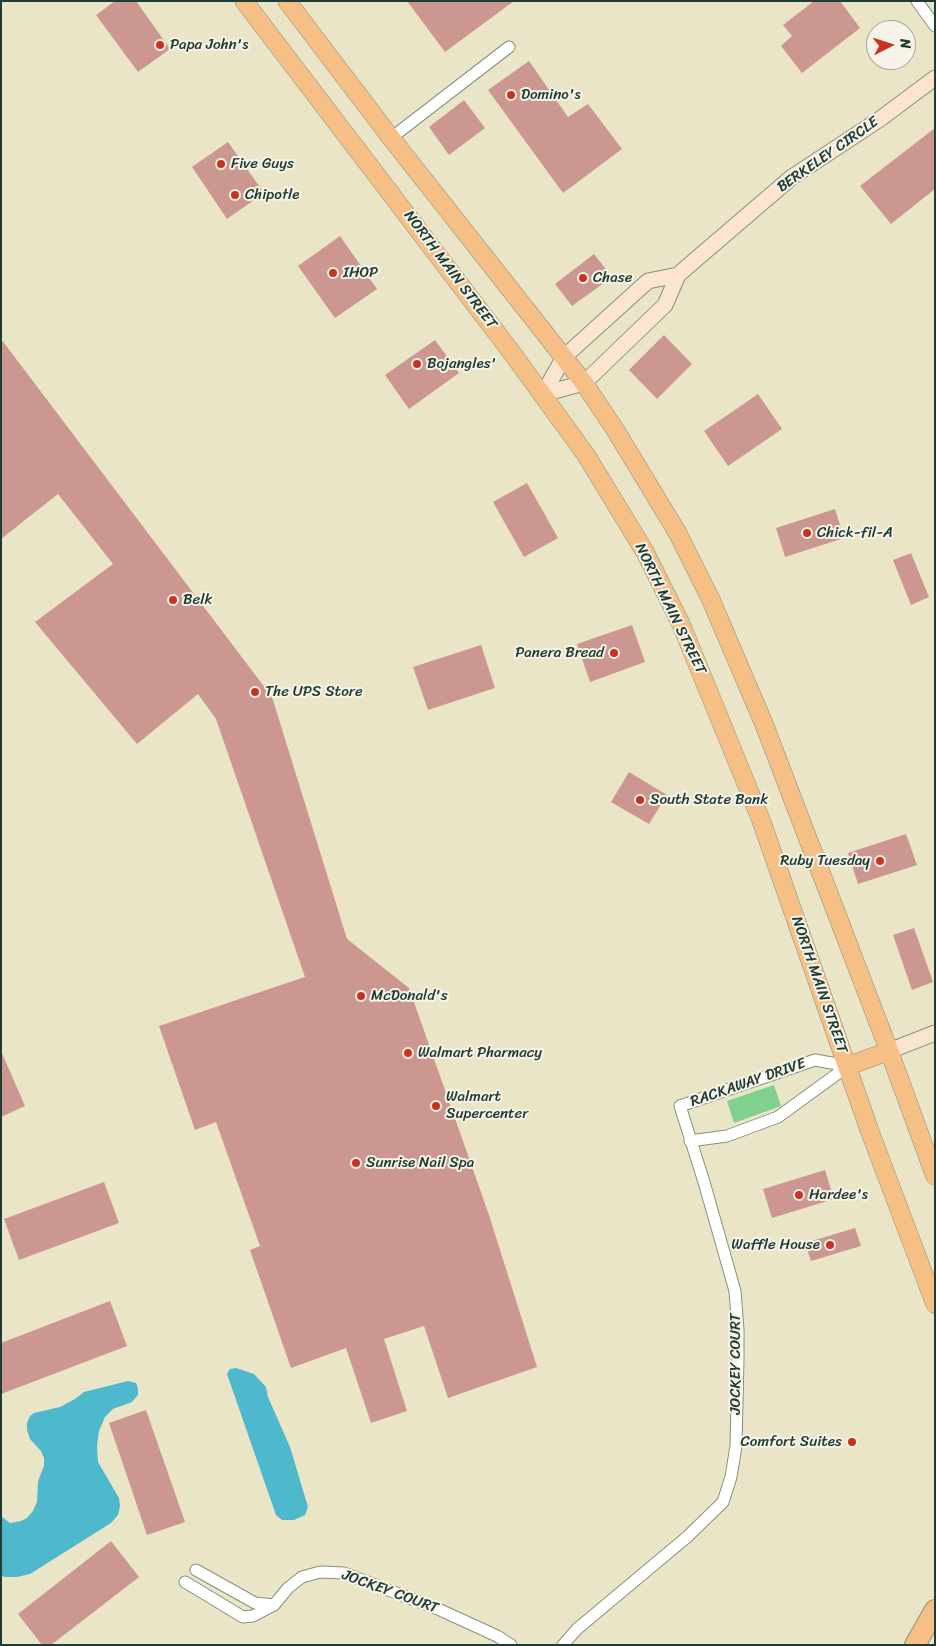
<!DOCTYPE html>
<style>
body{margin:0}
#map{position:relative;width:936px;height:1646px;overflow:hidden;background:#ebe5c8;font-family:Sriracha,sans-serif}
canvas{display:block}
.frame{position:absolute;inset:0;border:2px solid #1f3d34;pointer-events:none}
.north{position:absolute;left:866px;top:20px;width:50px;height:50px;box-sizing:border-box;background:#f7f3e8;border:1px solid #a1aaa0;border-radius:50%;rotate:85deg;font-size:14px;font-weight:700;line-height:20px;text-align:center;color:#1f3d34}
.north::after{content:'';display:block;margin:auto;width:18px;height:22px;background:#c8321e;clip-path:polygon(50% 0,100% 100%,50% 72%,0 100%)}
</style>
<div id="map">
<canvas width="936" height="1646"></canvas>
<div class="frame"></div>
<div class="north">N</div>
</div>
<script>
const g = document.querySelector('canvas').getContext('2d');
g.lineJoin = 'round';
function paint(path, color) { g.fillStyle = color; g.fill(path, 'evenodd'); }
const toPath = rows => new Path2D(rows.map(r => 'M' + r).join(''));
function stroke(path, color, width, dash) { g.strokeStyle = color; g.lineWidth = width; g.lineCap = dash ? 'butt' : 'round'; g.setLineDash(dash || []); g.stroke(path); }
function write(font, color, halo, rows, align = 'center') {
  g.font = font + ' Sriracha,sans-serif'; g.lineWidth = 4; g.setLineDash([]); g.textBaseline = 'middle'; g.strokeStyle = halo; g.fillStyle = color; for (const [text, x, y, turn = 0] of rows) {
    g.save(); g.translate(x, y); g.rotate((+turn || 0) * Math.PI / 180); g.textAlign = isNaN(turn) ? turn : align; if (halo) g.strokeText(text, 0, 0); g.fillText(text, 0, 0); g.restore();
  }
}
const green = toPath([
 [774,1085,781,1106,734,1123,727,1101]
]);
const water = toPath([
 [236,1368,254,1374,266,1387,268,1397,290,1447,308,1507,305,1515,294,1520,282,1520,276,1515,227,1374,230,1369],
 [128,1381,136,1383,138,1388,138,1395,132,1402,113,1409,105,1417,99,1431,97,1446,98,1462,119,1498,120,1506,118,1515,111,1523,30,1574,17,1577,4,1577,1,1575,1,1516,10,1523,21,1521,27,1518,33,1511,37,1502,38,1481,44,1466,44,1458,41,1451,30,1439,27,1430,27,1423,30,1416,34,1413,60,1407,75,1399,84,1392]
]);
const building = toPath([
 [115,1,136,1,170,49,138,72,96,15],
 [407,1,514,1,445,52],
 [814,1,840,1,860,28,802,73,781,46,792,36,783,25],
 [529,61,568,117,588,104,622,149,563,193,488,90],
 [464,100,485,128,449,155,429,127],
 [935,128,935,189,891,224,860,186],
 [228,142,264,193,227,219,192,167],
 [340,236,377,289,335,318,298,266],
 [594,254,612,277,572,306,555,284],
 [664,335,692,364,657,399,629,370],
 [1,339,272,697,347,939,409,988,489,1215,537,1367,448,1398,424,1326,384,1339,407,1411,371,1423,346,1348,291,1368,250,1250,260,1246,216,1122,195,1130,159,1026,305,977,216,719,198,694,137,744,35,622,113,564,58,494,1,539],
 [435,340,459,373,409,409,385,375],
 [758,394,782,429,728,466,704,431],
 [527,483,558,538,524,557,493,502],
 [835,509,844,538,785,557,776,528],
 [911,553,929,597,911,605,893,560],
 [632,625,645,662,590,682,577,644],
 [481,645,495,688,428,710,413,667],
 [629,772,667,795,649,824,611,802],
 [906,834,917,865,858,884,848,853],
 [914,928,933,982,912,990,893,935],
 [1,1051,25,1106,1,1117],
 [825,1170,834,1199,772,1218,763,1189],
 [104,1182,119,1223,19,1260,4,1219],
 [855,1228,861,1246,811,1261,805,1243],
 [110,1301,127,1346,1,1394,1,1343],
 [146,1410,185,1522,147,1535,109,1423],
 [111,1541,139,1577,51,1645,42,1645,18,1614]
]);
const street = toPath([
 [917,1,935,26],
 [391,138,509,47],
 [690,1141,727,1136,778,1117,848,1066],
 [196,1570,255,1603,274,1605],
 [185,1582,243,1617,253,1616,274,1605,288,1588,302,1577,320,1572,344,1573,438,1609,497,1636,511,1645],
 [563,1645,577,1629,687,1537,723,1502,731,1477,736,1446,738,1360,738,1330,735,1291,704,1182,680,1106,815,1060,848,1066]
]);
const secondary = toPath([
 [543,394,584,383,665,305,678,275,694,261,792,177,880,119,935,78],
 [543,394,564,357,648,281,678,275],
 [889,1051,935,1033]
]);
const primary = toPath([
 [244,1,512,353,586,455,645,552,681,624,761,820,870,1132,935,1304],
 [287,1,391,138,584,383,616,431,677,532,711,600,764,724,891,1056,935,1176],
 [848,1066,889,1051]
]);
const highway = toPath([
 [915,1645,935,1610]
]);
const markers = [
 [160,45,5,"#c8321e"],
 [511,95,5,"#c8321e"],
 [221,164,5,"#c8321e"],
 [235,195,5,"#c8321e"],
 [333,273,5,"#c8321e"],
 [583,278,5,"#c8321e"],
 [417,364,5,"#c8321e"],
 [807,533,5,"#c8321e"],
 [173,600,5,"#c8321e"],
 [614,653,5,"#c8321e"],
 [255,692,5,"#c8321e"],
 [640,800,5,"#c8321e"],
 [880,861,5,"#c8321e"],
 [361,996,5,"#c8321e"],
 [408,1053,5,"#c8321e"],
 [436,1106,5,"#c8321e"],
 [356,1163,5,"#c8321e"],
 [799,1195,5,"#c8321e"],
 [830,1245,5,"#c8321e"],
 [852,1442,5,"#c8321e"]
];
const poiNames = [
 ["Papa John's",170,45],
 ["Domino's",521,95],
 ["Five Guys",231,164],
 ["Chipotle",245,195],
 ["IHOP",343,273],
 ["Chase",593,278],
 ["Bojangles'",427,364],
 ["Chick-fil-A",817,533],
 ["Belk",183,600],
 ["Panera Bread",604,653,"right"],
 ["The UPS Store",265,692],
 ["South State Bank",650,800],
 ["Ruby Tuesday",870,861,"right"],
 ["McDonald's",371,996],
 ["Walmart Pharmacy",418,1053],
 ["Walmart",446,1097],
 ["Supercenter",446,1114],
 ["Sunrise Nail Spa",366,1163],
 ["Hardee's",809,1195],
 ["Waffle House",820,1245,"right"],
 ["Comfort Suites",842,1442,"right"]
];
const streetNames = [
 ["BERKELEY CIRCLE",828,155,-35],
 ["NORTH MAIN STREET",450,270,53],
 ["NORTH MAIN STREET",670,609,64],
 ["NORTH MAIN STREET",819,985,71],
 ["RACKAWAY DRIVE",748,1083,-19],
 ["JOCKEY COURT",736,1364,-90],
 ["JOCKEY COURT",390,1592,20]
];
paint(green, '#80d090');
paint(water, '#4eb8cc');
paint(building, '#cb9790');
stroke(street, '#85917e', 13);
stroke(secondary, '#85917e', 17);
stroke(primary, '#85917e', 19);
stroke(highway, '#85917e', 22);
stroke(street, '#fff', 11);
stroke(secondary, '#fbe5cf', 15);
stroke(primary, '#f5bf86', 18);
stroke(highway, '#f5bf86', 20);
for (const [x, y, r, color] of markers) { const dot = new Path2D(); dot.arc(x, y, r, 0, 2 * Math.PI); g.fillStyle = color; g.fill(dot); stroke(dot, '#f7f3e8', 2); }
write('15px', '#1f3d34', '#f7f3e8', poiNames, 'left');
write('15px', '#1f3d34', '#f7f3e8', streetNames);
</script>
